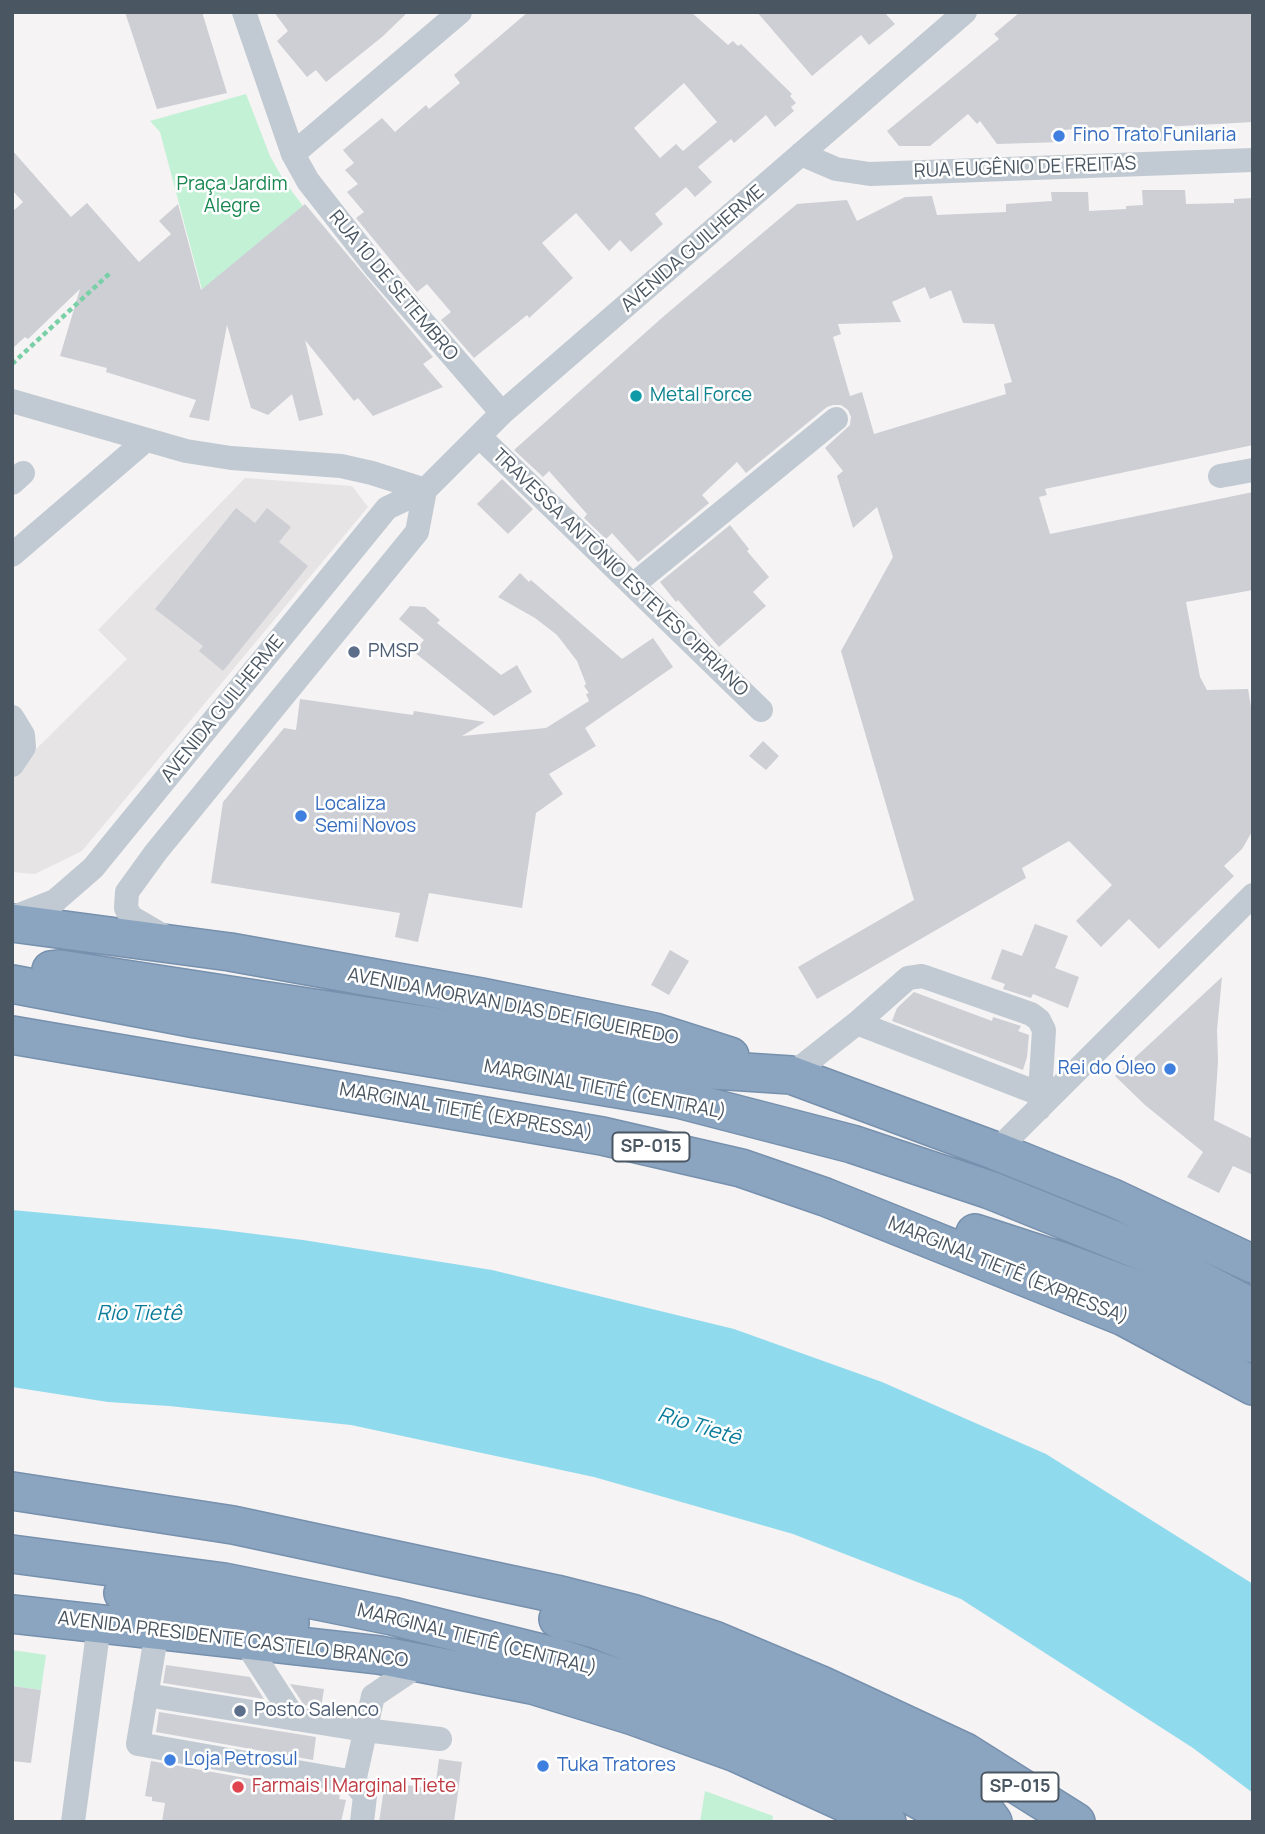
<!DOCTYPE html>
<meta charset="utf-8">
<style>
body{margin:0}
#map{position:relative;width:1265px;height:1834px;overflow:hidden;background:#f5f3f3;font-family:Manrope,sans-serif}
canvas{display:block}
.frame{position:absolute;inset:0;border:14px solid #4a5661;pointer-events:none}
</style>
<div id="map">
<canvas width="1265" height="1834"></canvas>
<div class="frame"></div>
</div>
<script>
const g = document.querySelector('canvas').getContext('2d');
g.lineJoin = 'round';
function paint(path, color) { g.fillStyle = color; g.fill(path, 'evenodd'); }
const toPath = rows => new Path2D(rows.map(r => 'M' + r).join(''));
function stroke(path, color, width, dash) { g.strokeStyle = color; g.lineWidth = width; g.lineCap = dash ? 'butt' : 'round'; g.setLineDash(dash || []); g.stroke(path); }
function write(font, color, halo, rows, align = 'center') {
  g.font = font + ' Manrope,sans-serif'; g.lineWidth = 5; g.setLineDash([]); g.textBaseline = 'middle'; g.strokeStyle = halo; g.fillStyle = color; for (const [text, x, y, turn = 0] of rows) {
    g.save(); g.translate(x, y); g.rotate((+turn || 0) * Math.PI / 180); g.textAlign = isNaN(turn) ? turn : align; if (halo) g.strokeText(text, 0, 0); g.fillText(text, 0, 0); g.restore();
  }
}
const education = toPath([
 [245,478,352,486,368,507,82,851,35,874,12,872,12,773,127,659,98,630]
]);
const green = toPath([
 [246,94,270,156,284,181,303,206,202,290,160,132,150,121],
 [12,1650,46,1655,41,1690,12,1686],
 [705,1791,773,1816,772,1822,700,1822]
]);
const water = toPath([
 [12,1210,215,1229,303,1240,492,1270,734,1329,882,1382,1046,1454,1253,1584,1253,1793,1193,1748,961,1599,793,1534,594,1477,351,1425,169,1406,108,1402,12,1387]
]);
const building = toPath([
 [125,12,202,12,227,93,157,109],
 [274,12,408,12,382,37,326,82,316,70,307,77,277,41,288,31],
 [528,12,691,12,728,45,733,41,738,46,741,44,792,94,790,96,796,103,791,107,794,111,775,127,766,115,734,143,731,139,698,167,712,182,695,197,686,187,655,214,663,224,631,252,620,240,609,251,576,213,542,243,573,278,529,318,527,315,474,358,441,320,451,312,427,284,417,292,356,218,364,212,347,192,358,184,345,170,354,163,343,150,382,118,395,132,426,105,429,109,460,83,454,75],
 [684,83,717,122,683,151,676,144,660,158,634,128],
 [757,12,884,12,895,24,869,45,861,35,812,76],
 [1020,12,1253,12,1253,122,1162,127,1163,141,1134,142,1134,127,1104,127,1062,130,1062,142,997,144,980,121,977,124,968,114,930,146,899,146,887,131,999,39,994,34],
 [12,150,71,217,87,203,139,262,171,234,159,221,178,204,201,290,305,204,433,357,423,364,443,387,373,416,358,398,354,401,305,340,323,415,299,421,292,394,268,415,251,408,227,325,209,421,189,417,196,400,106,372,107,368,60,356,80,289,28,339,25,337,12,349,12,212,23,202,12,190],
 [1142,190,1185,190,1186,204,1234,203,1234,199,1253,198,1253,445,1045,489,1047,495,1039,497,1050,534,1253,492,1253,590,1186,602,1200,677,1207,690,1248,689,1253,719,1253,830,1242,849,1224,866,1234,876,1159,949,1129,919,1101,947,1076,921,1112,885,1069,841,1022,868,1026,878,817,999,798,967,914,900,841,651,893,557,877,507,853,528,837,476,843,471,825,448,850,425,851,417,848,410,841,405,833,405,827,407,746,473,737,462,702,495,709,503,638,562,612,533,606,539,584,518,587,514,549,471,543,477,514,450,664,316,797,204,847,200,857,221,905,197,932,196,937,215,1006,212,1006,204,1052,201,1051,192,1088,192,1089,211,1126,209,1126,206,1143,205],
 [925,287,930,299,951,290,963,323,994,324,1012,382,1004,384,1006,394,874,434,862,392,850,396,833,337,841,334,838,324,901,322,892,302],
 [502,479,533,509,508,534,477,504],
 [236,508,255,523,267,508,291,527,279,542,308,566,223,671,199,651,203,646,155,609],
 [730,525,749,549,747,551,769,577,753,592,766,606,719,647,678,600,676,602,660,582],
 [520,573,529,582,531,580,622,659,653,638,673,667,585,728,596,746,549,774,563,794,536,813,522,908,429,893,418,942,395,937,400,913,211,883,223,802,284,728,296,730,300,699,413,715,414,711,485,722,462,736,546,728,589,701,586,694,589,693,584,686,586,684,577,661,557,635,535,618,498,597],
 [410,606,425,607,440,620,437,623,501,675,517,665,532,692,494,716,414,652,424,640,399,619],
 [763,741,779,756,766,770,749,756],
 [1035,924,1068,936,1055,968,1079,977,1068,1008,1033,994,1031,998,1003,989,1005,984,991,979,1002,949,1022,956],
 [670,950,689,961,669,995,651,985],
 [1222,977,1217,1030,1218,1062,1214,1120,1253,1139,1253,1175,1233,1166,1219,1193,1187,1177,1203,1152,1145,1105,1115,1076],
 [914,992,992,1021,993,1017,1021,1026,1018,1031,1029,1035,1027,1057,1023,1070,892,1021,897,1008],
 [166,1665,250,1677,264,1699,163,1683],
 [290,1684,324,1689,321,1708,304,1705],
 [12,1686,41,1690,31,1763,12,1761],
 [159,1712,316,1737,313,1760,156,1732],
 [439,1759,462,1762,454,1822,379,1822,385,1782,435,1789],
 [151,1761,340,1795,339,1799,346,1800,341,1822,162,1822,165,1803,152,1801,152,1797,145,1796]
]);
const path = toPath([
 [12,364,110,273]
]);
const minor = toPath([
 [244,12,293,154,308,181,377,269,502,413],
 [293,154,460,12],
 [801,154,836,169,870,174,1253,160],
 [12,401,186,451,231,458,341,466,372,473,425,490],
 [479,436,761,710],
 [1220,476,1253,470],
 [12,483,23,473],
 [12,555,146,440],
 [633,585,836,419],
 [12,717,23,735,24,747,12,765],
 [12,918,55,901,93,868,387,508,425,490,502,413,965,12],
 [167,938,131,917,126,908,127,892,156,852,417,532,425,490],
 [857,1023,1040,1094],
 [791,1075,857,1023,908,978,922,976,1031,1014,1039,1020,1044,1030,1039,1109],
 [996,1151,1253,895],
 [157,1631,138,1744,354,1782,373,1696,422,1663],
 [244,1640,295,1719],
 [146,1695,365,1730,440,1739],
 [354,1782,365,1796,362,1822],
 [73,1822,99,1625]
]);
const highway = toPath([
 [12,923,230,952,481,997,655,1032,730,1056],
 [51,970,60,969,483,1034,620,1058,698,1069,791,1075,996,1151,1113,1198,1253,1264],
 [12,984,196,1019,678,1099,852,1144,990,1190,1156,1257,1253,1308],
 [12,1035,602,1136,741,1168,825,1197,1124,1317,1253,1386],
 [975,1233,1061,1261,1166,1300,1253,1344],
 [12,1491,233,1525,556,1594,635,1614,714,1640,821,1685,965,1752,1076,1822],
 [12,1554,224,1582,392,1616,557,1657,733,1717,905,1792,958,1822],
 [123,1593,290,1623],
 [12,1614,379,1655,532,1685,633,1716,736,1753,887,1822],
 [558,1619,598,1630,768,1698,929,1771,976,1799,993,1822]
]);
const markers = [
 [1059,136,7,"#3f7fe0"],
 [636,396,7,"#0f9aa8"],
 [354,652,7,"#5c6f8a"],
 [301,816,7,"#3f7fe0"],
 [1170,1069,7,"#3f7fe0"],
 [240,1711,7,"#5c6f8a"],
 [170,1760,7,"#3f7fe0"],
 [543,1766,7,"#3f7fe0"],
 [238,1787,7,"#e0444e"]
];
const shields = [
 [651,1147,77],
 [1020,1787,77]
];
const shieldNames = [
 ["SP-015",651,1147],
 ["SP-015",1020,1787]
];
const shopNames = [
 ["Fino Trato Funilaria",1073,136],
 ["Localiza",315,805],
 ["Semi Novos",315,827],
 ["Rei do Óleo",1156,1069,"right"],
 ["Loja Petrosul",184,1760],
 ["Tuka Tratores",557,1766]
];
const streetNames = [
 ["RUA EUGÊNIO DE FREITAS",1025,168,-2],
 ["AVENIDA GUILHERME",693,249,-41],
 ["RUA 10 DE SETEMBRO",393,286,50],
 ["TRAVESSA ANTÔNIO ESTEVES CIPRIANO",620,573,44],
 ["AVENIDA GUILHERME",223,709,-51],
 ["AVENIDA MORVAN DIAS DE FIGUEIREDO",513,1007,11],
 ["MARGINAL TIETÊ (CENTRAL)",605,1090,11],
 ["MARGINAL TIETÊ (EXPRESSA)",466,1112,10],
 ["MARGINAL TIETÊ (EXPRESSA)",1008,1271,22],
 ["AVENIDA PRESIDENTE CASTELO BRANCO",233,1640,7],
 ["MARGINAL TIETÊ (CENTRAL)",477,1640,14]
];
const parkNames = [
 ["Praça Jardim",232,185],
 ["Alegre",232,207]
];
const cultureNames = [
 ["Metal Force",650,396]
];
const serviceNames = [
 ["PMSP",368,652],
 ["Posto Salenco",254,1711]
];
const healthNames = [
 ["Farmais | Marginal Tiete",252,1787]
];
const waterNames = [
 ["Rio Tietê",139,1314],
 ["Rio Tietê",699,1427,17]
];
paint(education, '#e6e4e5');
paint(green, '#c3f1d5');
paint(water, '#90daee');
paint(building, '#cdcfd5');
stroke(highway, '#7690ad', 40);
stroke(path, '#7ad0a6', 4.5, [5, 3.5]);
stroke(minor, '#c1cad2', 24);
stroke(highway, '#8ba5c1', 37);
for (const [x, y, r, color] of markers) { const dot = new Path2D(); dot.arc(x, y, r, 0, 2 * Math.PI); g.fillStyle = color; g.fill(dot); stroke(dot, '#fff', 2.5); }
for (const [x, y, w] of shields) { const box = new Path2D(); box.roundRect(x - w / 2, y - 14.5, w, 29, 5); g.fillStyle = '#fff'; g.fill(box); stroke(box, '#4a5661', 2); }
write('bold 18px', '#4a5661', null, shieldNames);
write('19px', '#366cbe', '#fff', shopNames, 'left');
write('19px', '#4a5661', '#fff', streetNames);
write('19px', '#17864f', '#fff', parkNames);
write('19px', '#0d838f', '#fff', cultureNames, 'left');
write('19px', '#4e5e75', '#fff', serviceNames, 'left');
write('19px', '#be3a42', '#fff', healthNames, 'left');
write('italic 21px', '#0c7c9b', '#fff', waterNames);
</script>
